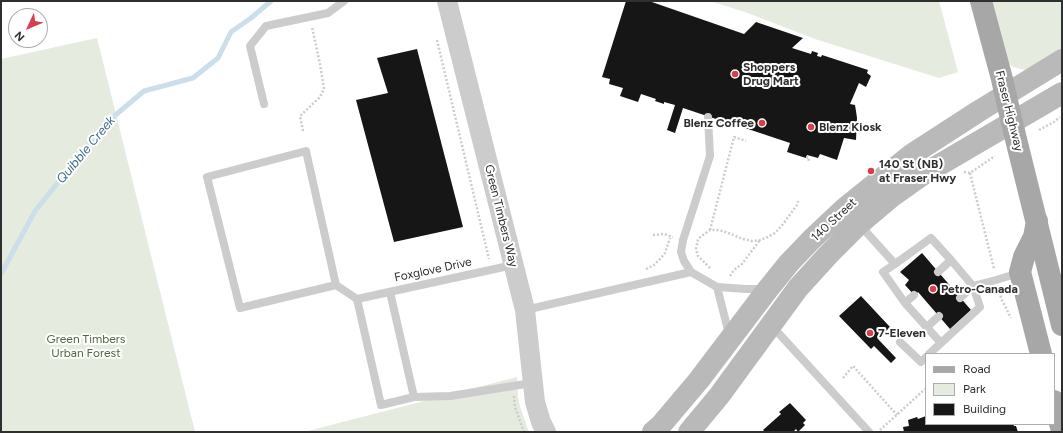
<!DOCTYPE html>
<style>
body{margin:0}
#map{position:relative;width:1063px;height:433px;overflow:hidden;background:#fff;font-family:Figtree,sans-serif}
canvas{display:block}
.frame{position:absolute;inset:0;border:2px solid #2f2f2f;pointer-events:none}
.legend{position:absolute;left:925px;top:353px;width:130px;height:72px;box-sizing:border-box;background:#fff;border:1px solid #acacac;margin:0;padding:5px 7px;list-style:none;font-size:12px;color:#2f2f2f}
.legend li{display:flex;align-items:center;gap:8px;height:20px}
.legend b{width:20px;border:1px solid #acacac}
.north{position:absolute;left:8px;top:8px;width:40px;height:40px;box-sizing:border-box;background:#fff;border:1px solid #acacac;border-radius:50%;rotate:226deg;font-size:11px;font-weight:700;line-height:16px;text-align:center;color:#2f2f2f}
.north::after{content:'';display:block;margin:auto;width:14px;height:18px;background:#d6404c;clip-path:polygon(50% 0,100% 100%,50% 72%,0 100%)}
</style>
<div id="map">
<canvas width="1063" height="433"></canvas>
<div class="frame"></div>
<ul class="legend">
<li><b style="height:5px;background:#a7a7a7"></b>Road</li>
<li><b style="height:11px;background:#e5ebde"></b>Park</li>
<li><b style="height:11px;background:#161616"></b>Building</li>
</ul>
<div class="north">N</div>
</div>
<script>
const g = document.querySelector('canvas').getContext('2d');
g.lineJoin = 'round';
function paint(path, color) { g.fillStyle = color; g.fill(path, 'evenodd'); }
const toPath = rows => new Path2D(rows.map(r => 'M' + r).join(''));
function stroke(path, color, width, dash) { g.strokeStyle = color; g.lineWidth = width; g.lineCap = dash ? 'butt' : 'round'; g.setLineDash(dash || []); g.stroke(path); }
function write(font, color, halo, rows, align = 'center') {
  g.font = font + ' Figtree,sans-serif'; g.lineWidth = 4; g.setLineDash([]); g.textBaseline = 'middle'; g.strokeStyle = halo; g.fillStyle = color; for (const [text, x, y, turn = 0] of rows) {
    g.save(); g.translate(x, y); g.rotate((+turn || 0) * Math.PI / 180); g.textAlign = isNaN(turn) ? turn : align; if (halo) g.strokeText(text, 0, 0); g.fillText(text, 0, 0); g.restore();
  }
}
const green = toPath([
 [710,1,939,1,958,72,939,78,815,39,745,12],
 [988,1,1062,1,1062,51,1025,70,1013,67,1007,62],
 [97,38,195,432,1,432,1,59],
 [517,377,518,396,520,407,529,432,304,432]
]);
const stream = toPath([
 [1,274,35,211,106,123,144,91,193,78,218,58,231,32,251,18,271,1]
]);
const building = toPath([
 [626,1,649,1,744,34,756,22,803,38,792,48,811,54,812,51,818,53,817,56,821,57,822,55,868,70,867,73,871,76,866,87,859,83,850,104,855,105,856,111,857,118,856,140,844,138,837,160,820,154,818,158,807,155,806,158,787,152,790,143,724,121,724,124,716,121,716,119,683,108,675,133,667,130,675,105,664,102,664,104,655,101,656,99,641,94,638,102,620,96,623,88,609,84,610,79,602,77],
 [417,49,463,227,394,242,356,100,388,93,377,58],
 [922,253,971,310,950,329,918,292,915,296,905,285,909,280,900,272],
 [861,296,890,327,878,339,896,358,891,363,874,346,871,349,839,316],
 [790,403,806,420,803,423,805,425,798,432,796,429,793,432,765,432,763,430,781,414,779,412],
 [926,416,926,424,1013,424,1014,426,1016,426,1018,432,904,432,903,427,909,426,908,420,917,417,918,419]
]);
const path = toPath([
 [437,40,489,259],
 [1039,130,1054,122,1060,117],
 [303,131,300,116,320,97,324,89,320,64,312,27],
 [806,157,809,158,808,162],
 [964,172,970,173,995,156],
 [970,173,994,269],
 [710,230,734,137,746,141],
 [653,235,664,234,673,237],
 [710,268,698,256,696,249,698,239,703,235,710,230,716,230,723,231,743,239,752,241,760,240,766,238,775,233,783,224,797,205,798,201],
 [646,269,654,265,661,258,665,253,670,238],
 [730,276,734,270,742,264,760,240],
 [999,292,1002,300,1011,318],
 [843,378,853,366,897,415],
 [514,396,515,407,524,432],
 [880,430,924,390,926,389]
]);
const service = toPath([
 [264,104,250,46,266,26,328,13,344,1],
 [859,224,895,264,931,238,951,260,973,286,996,280,1019,273],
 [895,264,883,272,905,303,941,343,980,307,973,286,960,298],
 [691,272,684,261,681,252,683,240,710,156,708,117],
 [938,272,951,260],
 [336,285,240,308,207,177,306,151,336,285,357,299,381,405,414,397,450,396,532,383],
 [717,287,729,334],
 [390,292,414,397],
 [357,299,513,265],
 [905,303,914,295],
 [525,310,691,272,717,287,746,289,765,289],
 [772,326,869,432],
 [927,327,939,316],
 [900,342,921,362,926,357],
 [929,354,941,343]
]);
const tertiary = toPath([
 [447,1,525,310,535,402,541,422,546,432]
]);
const secondary = toPath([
 [653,432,661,425,699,380,768,289,789,263,812,239,845,208,911,155,979,111,1062,60],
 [689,432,719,396,798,288,828,255,859,224,891,197,922,175,1062,93]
]);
const primary = toPath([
 [981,1,1002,79,1012,123,1062,325],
 [1037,221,1034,237,1024,257,1020,272,1041,354],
 [1054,401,1062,431]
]);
const markers = [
 [735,74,4,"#d6404c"],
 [762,123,4,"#d6404c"],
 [811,127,4,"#d6404c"],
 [871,171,4,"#d6404c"],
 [933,289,4,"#d6404c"],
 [870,333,4,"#d6404c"]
];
const poiNames = [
 ["Shoppers",743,67],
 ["Drug Mart",743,81],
 ["Blenz Coffee",754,123,"right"],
 ["Blenz Kiosk",819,127],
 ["140 St (NB)",879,164],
 ["at Fraser Hwy",879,178],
 ["Petro-Canada",941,289],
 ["7-Eleven",878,333]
];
const streetNames = [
 ["Fraser Highway",1009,111,76],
 ["Green Timbers Way",501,216,76],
 ["140 Street",834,220,-43],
 ["Foxglove Drive",433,270,-12]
];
const parkNames = [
 ["Green Timbers",86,339],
 ["Urban Forest",86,353]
];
const waterNames = [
 ["Quibble Creek",86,150,-50]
];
paint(green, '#e5ebde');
stroke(stream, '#cbdee9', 5);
paint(building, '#161616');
stroke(path, '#ccc', 2.5, [2, 2]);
stroke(service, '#ccc', 8);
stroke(tertiary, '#ccc', 20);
stroke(secondary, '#b9b9b9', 22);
stroke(primary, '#a7a7a7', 22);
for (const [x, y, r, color] of markers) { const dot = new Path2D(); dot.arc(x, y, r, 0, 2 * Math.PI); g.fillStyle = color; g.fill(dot); stroke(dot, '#fff', 1.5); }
write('bold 12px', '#2f2f2f', '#fff', poiNames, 'left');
write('12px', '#2f2f2f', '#fff', streetNames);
write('12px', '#526740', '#fff', parkNames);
write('italic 13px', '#436f8a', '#fff', waterNames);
</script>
